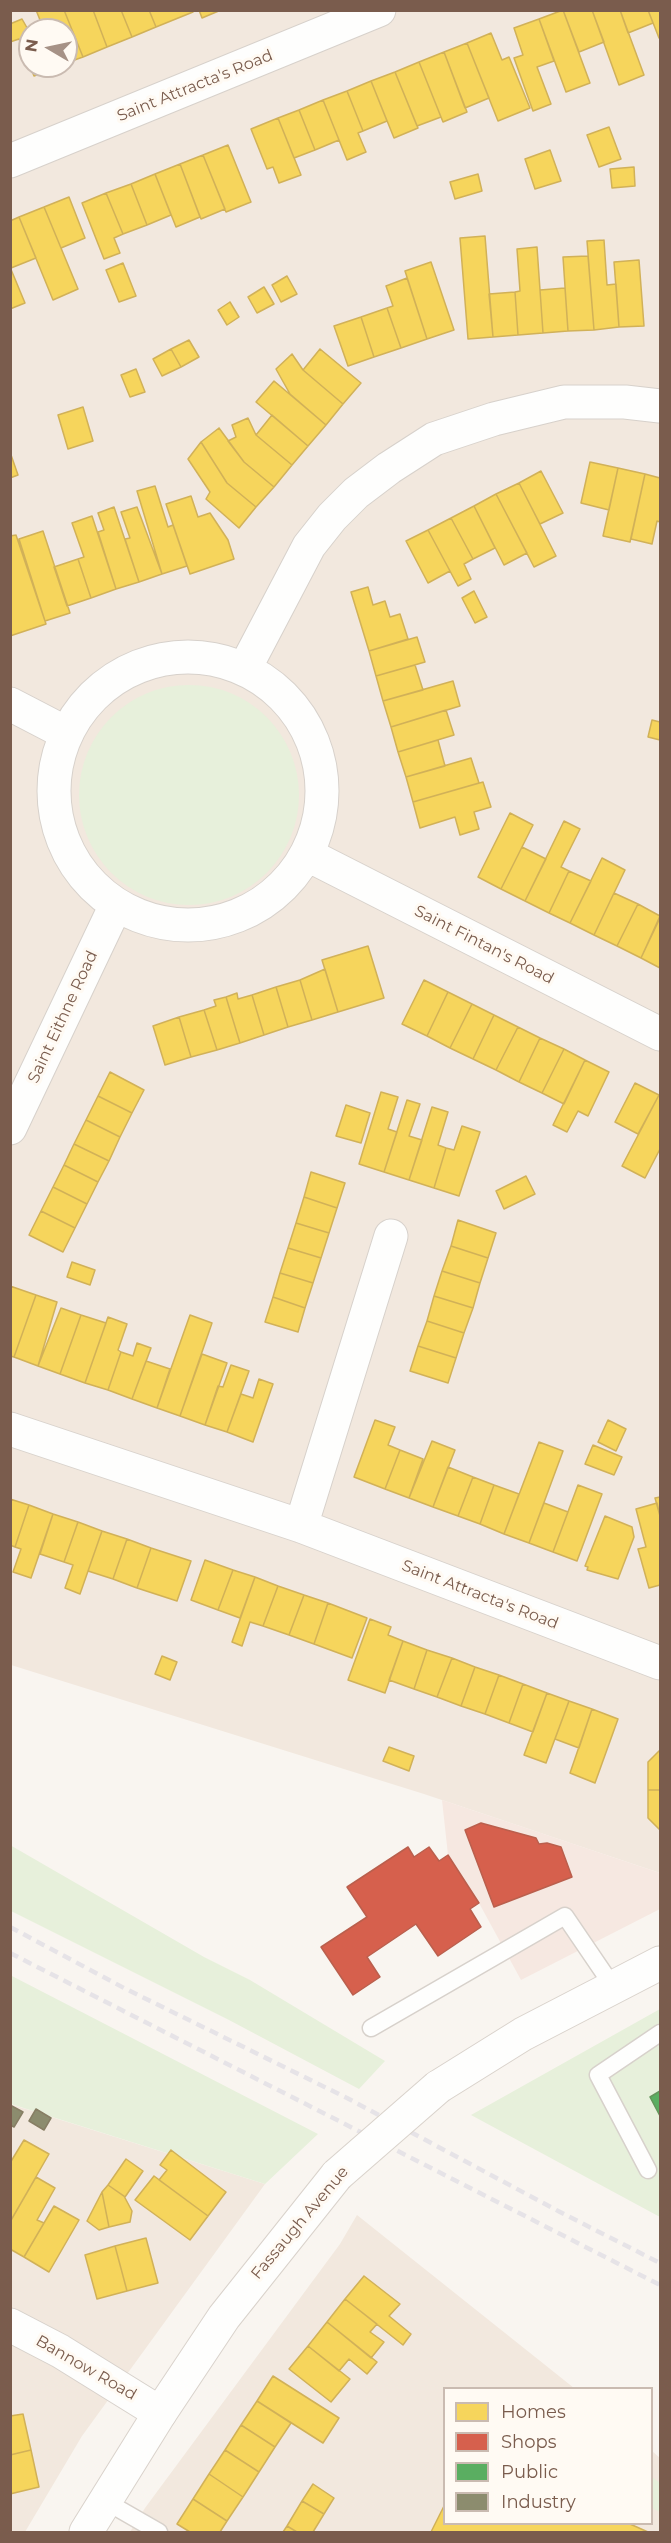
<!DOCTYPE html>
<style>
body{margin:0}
#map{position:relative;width:671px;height:2543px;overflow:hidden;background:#f9f5f0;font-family:Montserrat,sans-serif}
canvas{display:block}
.frame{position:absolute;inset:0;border:12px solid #7a5c4d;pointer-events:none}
.legend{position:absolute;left:443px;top:2387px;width:210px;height:138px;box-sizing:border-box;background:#fffaf3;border:2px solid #cabbb1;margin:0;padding:8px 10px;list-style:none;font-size:18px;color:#7a5c4d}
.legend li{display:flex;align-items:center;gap:12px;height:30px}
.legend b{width:30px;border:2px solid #cabbb1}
.north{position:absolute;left:18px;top:18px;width:60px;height:60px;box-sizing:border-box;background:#fffaf3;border:2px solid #cabbb1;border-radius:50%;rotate:279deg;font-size:16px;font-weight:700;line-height:24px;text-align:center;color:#7a5c4d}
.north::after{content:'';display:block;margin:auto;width:21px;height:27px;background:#a69286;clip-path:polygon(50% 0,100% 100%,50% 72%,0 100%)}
</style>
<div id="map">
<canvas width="671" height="2543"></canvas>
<div class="frame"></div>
<ul class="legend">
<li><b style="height:16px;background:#f6d55c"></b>Homes</li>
<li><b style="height:16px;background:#d6604d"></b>Shops</li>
<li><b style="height:16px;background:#5aae61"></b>Public</li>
<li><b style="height:16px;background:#8c8c6e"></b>Industry</li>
</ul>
<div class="north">N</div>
</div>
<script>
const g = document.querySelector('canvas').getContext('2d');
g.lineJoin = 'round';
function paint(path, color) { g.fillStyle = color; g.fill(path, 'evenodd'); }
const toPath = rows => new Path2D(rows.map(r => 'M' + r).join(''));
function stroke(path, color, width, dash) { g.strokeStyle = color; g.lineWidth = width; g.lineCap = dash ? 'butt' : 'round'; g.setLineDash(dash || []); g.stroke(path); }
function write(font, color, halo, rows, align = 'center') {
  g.font = font + ' Montserrat,sans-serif'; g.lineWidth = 6; g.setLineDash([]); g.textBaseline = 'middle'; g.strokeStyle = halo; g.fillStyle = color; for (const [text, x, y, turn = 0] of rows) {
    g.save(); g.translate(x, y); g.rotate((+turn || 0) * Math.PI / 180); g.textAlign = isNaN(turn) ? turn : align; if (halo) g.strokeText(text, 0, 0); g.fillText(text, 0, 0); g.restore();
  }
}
const residential = toPath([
 [10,11,660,11,660,1873,424,1794,11,1665],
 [30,30,66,30,66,66,30,66],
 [10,2104,265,2184,82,2436,25,2532,10,2532],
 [357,2215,574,2388,444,2388,444,2524,652,2524,652,2451,660,2458,660,2532,130,2532,145,2508,340,2244]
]);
const commercial = toPath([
 [442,1800,660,1873,660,1909,521,1980,479,1903,448,1855]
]);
const green = toPath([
 '79 795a110 110 0 1 1 220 0a110 110 0 1 1-220 0Z',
 [10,1845,204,1957,250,1980,385,2061,359,2089,229,2020,11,1911],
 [10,1975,318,2134,265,2184,11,2104],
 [660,2009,660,2217,471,2115],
 [652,2477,660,2483,660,2512,652,2508]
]);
const homes = toPath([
 [36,10,64,10,83,57,66,63,66,30,44,30,36,10],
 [64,10,93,10,107,47,83,57,64,10],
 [93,10,121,10,132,37,107,47,93,10],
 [121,10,149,10,156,27,132,37,121,10],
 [149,10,192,10,193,12,156,27,149,10],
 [199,10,221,10,202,18,199,10],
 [563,10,590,83,566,92,539,19,563,10],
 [563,10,592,10,604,42,579,52,563,10],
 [592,10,620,10,644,75,619,85,592,10],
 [620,10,648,10,653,23,628,33,620,10],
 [648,10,660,10,660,37,659,38,648,10],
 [22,19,30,33,30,66,58,67,34,76,19,39,10,42,10,24,22,19],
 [539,19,554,61,537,67,551,104,533,111,514,58,523,55,514,28,539,19],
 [491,33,502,60,509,57,530,108,498,121,467,43,491,33],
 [467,43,489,98,465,108,444,52,467,43],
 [444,52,467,112,443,122,419,62,444,52],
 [419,62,441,117,417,126,395,72,419,62],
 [395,72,418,128,394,138,371,81,395,72],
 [371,81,387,121,363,131,347,91,371,81],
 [347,91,363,131,358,133,366,152,347,160,323,100,347,91],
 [323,100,339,140,315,150,299,110,323,100],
 [299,110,315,150,294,158,278,118,299,110],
 [278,118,301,175,279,183,273,167,267,169,251,129,278,118],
 [609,127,621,159,599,167,587,135,609,127],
 [228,145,251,202,226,212,203,155,228,145],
 [550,150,561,181,535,189,525,159,550,150],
 [203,155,225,209,201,219,180,164,203,155],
 [180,164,200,217,176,227,155,174,180,164],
 [634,167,635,186,612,188,610,169,634,167],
 [155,174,171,215,147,225,131,184,155,174],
 [478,174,482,191,455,199,450,182,478,174],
 [131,184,147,225,123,234,106,193,131,184],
 [106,193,123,234,114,238,120,253,104,259,82,203,106,193],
 [69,197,85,238,61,248,44,207,69,197],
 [44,207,78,289,53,300,19,217,44,207],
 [19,217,36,258,11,268,10,221,19,217],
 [485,236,493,337,468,339,460,238,485,236],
 [604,240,607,285,616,284,619,327,594,330,587,241,604,240],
 [537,247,543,333,518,335,515,292,520,291,517,249,537,247],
 [588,256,594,330,568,331,563,257,588,256],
 [639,260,644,326,619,327,614,262,639,260],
 [431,262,454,330,427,339,405,271,431,262],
 [123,263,136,296,119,302,106,270,123,263],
 [10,267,25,303,10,309,10,267],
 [287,276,297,294,281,302,272,285,287,276],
 [407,278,427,339,401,348,387,308,393,306,386,286,407,278],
 [264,287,274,304,257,313,248,297,264,287],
 [565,288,568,331,543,333,540,290,565,288],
 [515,292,518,335,493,337,489,294,515,292],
 [230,302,239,317,227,325,218,310,230,302],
 [387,308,401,348,374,357,361,317,387,308],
 [361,317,374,357,348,366,334,326,361,317],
 [189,340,199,357,181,367,171,349,189,340],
 [171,349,181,367,162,376,153,359,171,349],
 [320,349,361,383,343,404,303,370,320,349],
 [292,354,303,370,343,404,326,425,290,394,276,369,292,354],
 [136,369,145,392,130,397,121,375,136,369],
 [274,381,326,425,308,446,256,402,274,381],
 [83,407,93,441,68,449,58,415,83,407],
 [272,415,308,446,292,465,256,435,272,415],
 [248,418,256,435,292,465,274,487,244,462,228,441,236,437,232,425,248,418],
 [219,428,244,462,274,487,256,507,227,483,201,442,219,428],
 [201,442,227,483,256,507,239,528,206,499,210,492,188,459,201,442],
 [10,452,18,475,10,478,10,452],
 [590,462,618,468,609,510,581,503,590,462],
 [618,468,645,474,630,542,603,536,618,468],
 [541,471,563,513,540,524,519,483,541,471],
 [645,474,660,478,660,522,657,521,652,544,631,539,645,474],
 [519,483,556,556,534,567,496,494,519,483],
 [155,486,168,527,173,525,187,566,162,574,137,491,155,486],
 [496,494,527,553,504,565,474,506,496,494],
 [191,496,198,517,210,513,228,540,234,559,190,574,166,504,191,496],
 [474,506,495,548,473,559,451,518,474,506],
 [114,507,139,582,116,589,98,532,104,530,98,513,114,507],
 [137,507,162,574,139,582,125,539,130,538,121,512,137,507],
 [92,516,116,589,91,598,78,559,84,557,72,523,92,516],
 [451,518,473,559,464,564,471,579,458,586,428,530,451,518],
 [428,530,450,571,428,583,406,541,428,530],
 [43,531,70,613,45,621,19,539,43,531],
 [16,535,46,624,10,636,10,536,16,535],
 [78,559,91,598,67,606,54,567,78,559],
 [368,587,373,605,385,601,390,617,400,614,408,639,369,651,351,592,368,587],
 [474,591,487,617,475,623,462,598,474,591],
 [417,637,425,662,376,676,369,651,417,637],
 [415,665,423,690,383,701,376,676,415,665],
 [453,681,460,706,391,727,383,701,453,681],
 [446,710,454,735,398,752,391,727,446,710],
 [652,720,660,722,660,740,648,737,652,720],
 [438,740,445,766,406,777,398,752,438,740],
 [471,758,479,783,413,802,406,777,471,758],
 [483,782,491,807,474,812,479,829,460,835,455,817,420,828,413,802,483,782],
 [510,813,533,825,501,889,478,877,510,813],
 [564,821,580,829,561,867,569,871,549,913,525,901,564,821],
 [522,847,546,859,525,901,501,889,522,847],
 [602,858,625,870,594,935,570,923,602,858],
 [569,871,591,881,570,923,549,913,569,871],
 [614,893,638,904,617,946,594,935,614,893],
 [638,904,660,916,641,958,617,946,638,904],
 [660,918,660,968,641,958,660,918],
 [368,946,384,998,338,1012,322,960,368,946],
 [325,969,338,1012,312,1020,300,980,325,969],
 [300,980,312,1020,288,1027,276,987,300,980],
 [424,980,448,992,427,1036,402,1024,424,980],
 [276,987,288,1027,264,1035,252,995,276,987],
 [448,992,472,1004,450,1048,427,1036,448,992],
 [237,993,238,999,252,995,264,1035,240,1043,226,997,237,993],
 [226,997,240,1043,217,1050,204,1010,216,1006,214,1000,226,997],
 [472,1004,494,1015,473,1059,450,1048,472,1004],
 [204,1010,217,1050,191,1057,179,1017,204,1010],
 [494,1015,518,1027,496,1070,473,1059,494,1015],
 [179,1017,191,1057,165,1065,153,1026,179,1017],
 [518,1027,540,1038,519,1082,496,1070,518,1027],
 [540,1038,564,1049,542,1093,519,1082,540,1038],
 [564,1049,585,1060,564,1104,542,1093,564,1049],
 [585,1060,609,1072,588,1116,578,1111,567,1132,553,1125,585,1060],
 [110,1072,144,1090,132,1113,98,1096,110,1072],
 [635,1083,659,1095,638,1134,615,1122,635,1083],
 [381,1092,398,1097,388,1129,397,1132,384,1172,359,1164,381,1092],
 [659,1095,660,1096,660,1149,645,1178,622,1166,659,1095],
 [98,1096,132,1113,120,1137,86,1120,98,1096],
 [407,1100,420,1104,409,1136,422,1140,409,1180,384,1172,407,1100],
 [346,1105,370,1113,361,1143,336,1136,346,1105],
 [432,1107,448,1112,438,1145,446,1148,434,1188,409,1180,432,1107],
 [86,1120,120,1137,109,1161,74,1144,86,1120],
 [462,1126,480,1132,459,1196,434,1188,446,1148,454,1150,462,1126],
 [74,1144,109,1161,98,1182,64,1165,74,1144],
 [64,1165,98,1182,87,1204,53,1187,64,1165],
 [311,1172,345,1183,337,1208,304,1197,311,1172],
 [526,1176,535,1194,504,1209,496,1191,526,1176],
 [53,1187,87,1204,75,1228,41,1211,53,1187],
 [304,1197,337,1208,329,1233,296,1223,304,1197],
 [41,1211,75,1228,63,1252,29,1235,41,1211],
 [458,1220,496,1233,488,1258,451,1246,458,1220],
 [296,1223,329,1233,321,1258,288,1248,296,1223],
 [451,1246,488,1258,480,1283,442,1271,451,1246],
 [288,1248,321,1258,313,1283,280,1273,288,1248],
 [72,1262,95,1270,90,1285,67,1277,72,1262],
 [442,1271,480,1283,473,1308,434,1296,442,1271],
 [280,1273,313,1283,305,1308,273,1297,280,1273],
 [10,1286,36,1295,14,1357,10,1356,10,1286],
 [36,1295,57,1302,38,1366,14,1357,36,1295],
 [434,1296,473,1308,464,1333,427,1321,434,1296],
 [273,1297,305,1308,298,1332,265,1322,273,1297],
 [61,1308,81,1315,60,1374,38,1366,61,1308],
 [81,1315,106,1323,85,1383,60,1374,81,1315],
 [190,1315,212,1323,180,1416,157,1408,190,1315],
 [108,1317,127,1324,118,1350,121,1352,108,1390,85,1383,108,1317],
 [427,1321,464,1333,456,1358,418,1346,427,1321],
 [137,1343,151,1348,132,1399,108,1390,121,1352,133,1356,137,1343],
 [418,1346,456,1358,448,1383,410,1371,418,1346],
 [202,1354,227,1363,205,1425,180,1416,202,1354],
 [146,1361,170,1369,157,1408,132,1399,146,1361],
 [231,1365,249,1371,227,1432,205,1425,218,1386,223,1387,231,1365],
 [259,1379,273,1384,253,1442,227,1432,241,1394,253,1398,259,1379],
 [375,1420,395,1427,388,1445,400,1450,385,1489,354,1477,375,1420],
 [608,1420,626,1429,616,1451,598,1442,608,1420],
 [432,1441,455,1450,433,1507,409,1498,432,1441],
 [539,1442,563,1451,529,1543,504,1534,539,1442],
 [593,1445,622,1457,614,1475,585,1464,593,1445],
 [400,1450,423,1459,409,1498,385,1489,400,1450],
 [448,1467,473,1477,458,1516,433,1507,448,1467],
 [473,1477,494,1485,480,1524,458,1516,473,1477],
 [494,1485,519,1494,504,1534,480,1524,494,1485],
 [578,1485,602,1494,577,1561,553,1552,578,1485],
 [660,1497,660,1516,655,1498,660,1497],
 [10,1499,29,1505,15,1547,10,1545,10,1499],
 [544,1503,568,1512,553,1552,529,1543,544,1503],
 [657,1503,660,1516,660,1585,649,1588,638,1549,646,1547,636,1509,657,1503],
 [29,1505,53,1514,31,1578,13,1572,21,1549,15,1547,29,1505],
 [53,1514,78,1522,64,1562,40,1554,53,1514],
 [605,1516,632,1527,634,1537,618,1579,587,1570,588,1567,585,1566,605,1516],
 [78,1522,102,1531,80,1594,65,1588,73,1565,64,1562,78,1522],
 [102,1531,127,1539,113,1579,88,1571,102,1531],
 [127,1539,151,1548,137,1588,113,1579,127,1539],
 [151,1548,191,1561,177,1601,137,1588,151,1548],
 [205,1560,233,1570,218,1610,191,1600,205,1560],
 [233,1570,255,1577,240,1618,218,1610,233,1570],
 [255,1577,278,1586,263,1626,250,1622,242,1646,232,1642,255,1577],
 [278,1586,304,1595,289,1635,263,1626,278,1586],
 [304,1595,328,1603,314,1644,289,1635,304,1595],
 [328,1603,367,1618,352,1658,314,1644,328,1603],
 [370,1619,391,1627,388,1635,403,1641,385,1693,348,1680,370,1619],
 [403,1641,427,1650,414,1689,389,1680,403,1641],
 [427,1650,452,1658,437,1697,414,1689,427,1650],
 [162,1656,177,1662,170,1680,155,1674,162,1656],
 [452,1658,475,1667,461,1706,437,1697,452,1658],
 [475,1667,499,1675,485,1714,461,1706,475,1667],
 [499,1675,523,1684,509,1723,485,1714,499,1675],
 [523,1684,547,1693,533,1732,509,1723,523,1684],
 [547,1693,569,1701,546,1763,524,1755,547,1693],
 [569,1701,592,1709,579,1748,555,1739,569,1701],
 [592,1709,618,1719,595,1783,570,1773,592,1709],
 [389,1747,414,1756,409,1771,383,1761,389,1747],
 [660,1750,660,1790,648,1790,648,1762,660,1750],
 [648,1790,660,1790,660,1830,648,1818,648,1790],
 [24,2140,49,2154,10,2222,10,2163,24,2140],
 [171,2150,226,2192,208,2216,159,2180,167,2170,160,2165,171,2150],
 [126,2159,143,2171,125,2197,108,2185,126,2159],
 [154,2176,208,2216,190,2240,135,2200,154,2176],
 [36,2177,55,2188,37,2220,44,2223,24,2257,10,2249,10,2222,36,2177],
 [108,2185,124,2196,132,2211,130,2222,109,2227,102,2192,108,2185],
 [102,2192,109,2227,99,2230,87,2221,102,2192],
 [54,2206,79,2220,49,2272,24,2257,54,2206],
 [146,2238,158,2283,127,2291,115,2246,146,2238],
 [115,2246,127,2291,97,2299,85,2255,115,2246],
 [364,2276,400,2304,389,2316,411,2334,403,2345,345,2299,364,2276],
 [345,2299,377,2324,370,2332,384,2342,371,2358,327,2322,345,2299],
 [327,2322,377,2362,367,2374,349,2359,339,2371,308,2346,327,2322],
 [308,2346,350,2379,331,2402,289,2369,308,2346],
 [273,2376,339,2418,323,2443,257,2401,273,2376],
 [257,2401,291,2423,275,2447,241,2425,257,2401],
 [23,2414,31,2450,10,2455,10,2416,23,2414],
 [241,2425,275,2447,259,2472,225,2450,241,2425],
 [31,2450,39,2487,10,2494,10,2455,31,2450],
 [225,2450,259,2472,243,2497,209,2474,225,2450],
 [209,2474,243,2497,227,2521,193,2499,209,2474],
 [313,2484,334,2498,324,2514,302,2501,313,2484],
 [193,2499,227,2521,220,2532,190,2532,177,2524,193,2499],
 [302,2501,324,2514,313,2532,297,2532,287,2526,302,2501],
 [444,2506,444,2524,630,2524,648,2532,431,2532,444,2506],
 [287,2526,297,2532,283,2532,287,2526]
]);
const shops = toPath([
 [481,1823,536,1838,539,1844,547,1843,561,1847,572,1877,494,1907,465,1830,481,1823],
 [408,1847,414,1857,429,1847,439,1861,448,1855,479,1903,470,1909,481,1927,438,1956,416,1924,367,1957,380,1977,353,1995,321,1947,367,1917,347,1887,408,1847]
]);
const public = toPath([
 [660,2091,660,2116,650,2097,660,2091]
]);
const industry = toPath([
 [10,2105,23,2112,14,2127,10,2125,10,2105],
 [36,2109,51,2118,44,2130,29,2121,36,2109]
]);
const lane = toPath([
 [371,2028,565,1916,614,1988],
 [648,2170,598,2075,660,2033],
 [105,2501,159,2532]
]);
const street = toPath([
 [10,161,379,10],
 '54 791a134 134 0 1 1 268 0a134 134 0 1 1-268 0Z',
 [245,668,309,546,332,517,356,493,389,468,434,439,494,419,564,402,625,402,660,406],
 [10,704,62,731],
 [308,855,660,1034],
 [10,1128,116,905],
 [10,1429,301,1526,660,1663],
 [301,1526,391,1236],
 [10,2325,60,2351,160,2413]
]);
const secondary = toPath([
 [438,2087,523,2034,660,1963],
 [86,2532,160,2413,224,2317,337,2175]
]);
const rail = toPath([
 [10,1927,124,1988,347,2098,560,2212,660,2263],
 [10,1953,660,2285]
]);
const secondaryBridge = toPath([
 [337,2175,438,2087]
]);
const streetNames = [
 ["Saint Attracta's Road",195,86,-22],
 ["Saint Fintan's Road",484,945,27],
 ["Saint Eithne Road",63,1017,-65],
 ["Saint Attracta's Road",480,1595,21],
 ["Fassaugh Avenue",300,2223,-50],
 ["Bannow Road",86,2368,30]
];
paint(residential, '#f2e8de');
paint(commercial, '#f6e8e1');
paint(green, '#e7f0db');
paint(homes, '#f6d55c');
stroke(homes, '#d1b158', 1.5);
paint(shops, '#d6604d');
stroke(shops, '#ba5f4d', 1.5);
paint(public, '#5aae61');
stroke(public, '#64955b', 1.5);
paint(industry, '#8c8c6e');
stroke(industry, '#877e64', 1.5);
stroke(lane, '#d7d1cb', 19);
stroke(street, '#d7d1cb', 35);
stroke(secondary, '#d9d2cb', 35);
stroke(lane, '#fefefd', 16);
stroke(street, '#fefefd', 33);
stroke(secondary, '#fefefd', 33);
stroke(rail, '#e6e3e7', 4.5, [9, 6]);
stroke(secondaryBridge, '#d9d2cb', 35, []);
stroke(secondaryBridge, '#fefefd', 33);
write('16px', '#7a5c4d', '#fffaf3', streetNames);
</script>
